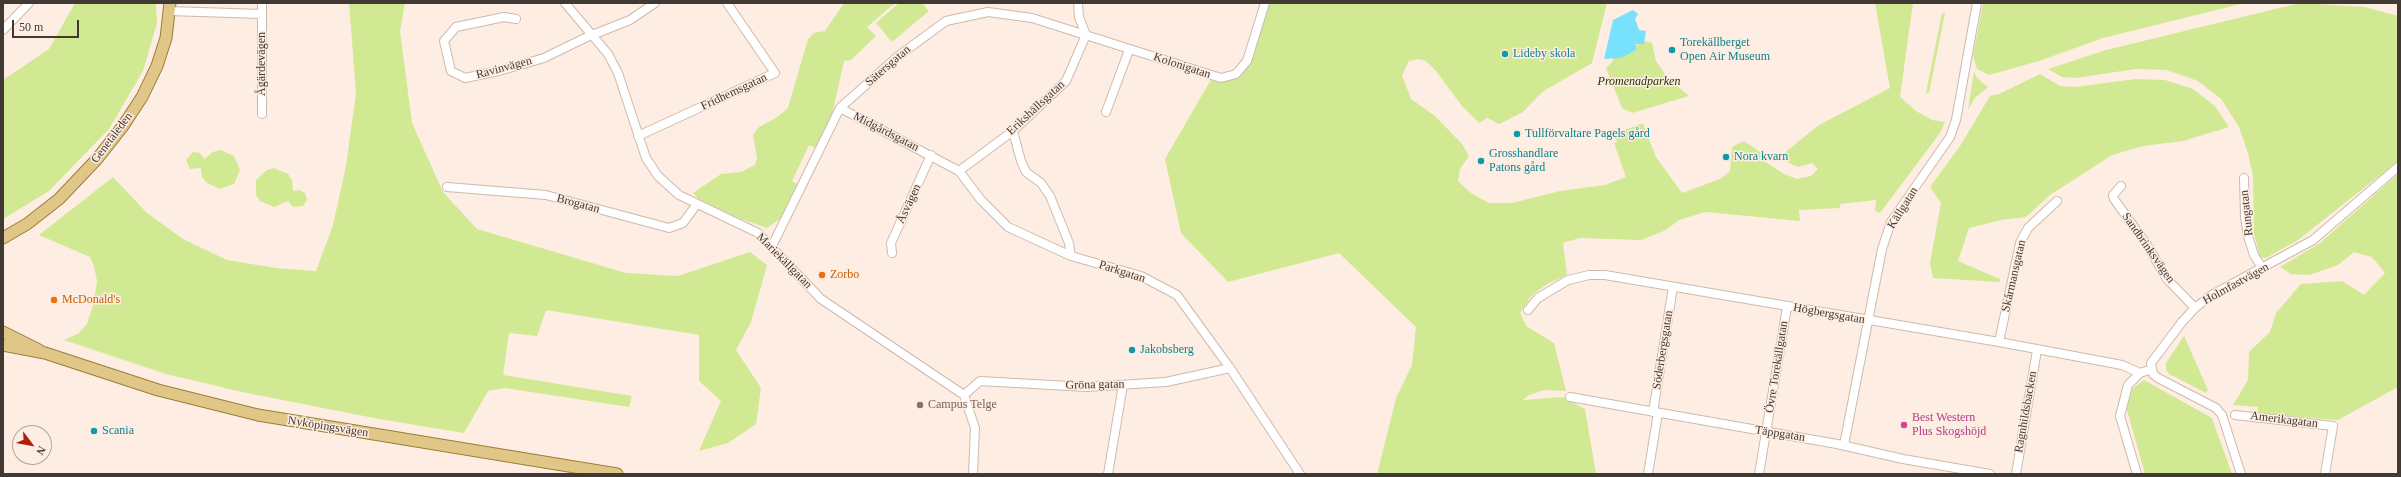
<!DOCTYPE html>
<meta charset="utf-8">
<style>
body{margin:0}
#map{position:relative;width:2401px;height:477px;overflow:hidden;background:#feede2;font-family:"Times New Roman",serif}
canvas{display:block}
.frame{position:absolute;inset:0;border:4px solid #413933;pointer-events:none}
.north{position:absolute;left:12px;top:425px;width:40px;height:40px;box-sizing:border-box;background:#feede2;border:1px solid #b2a59c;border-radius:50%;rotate:122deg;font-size:11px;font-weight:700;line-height:16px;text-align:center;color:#413933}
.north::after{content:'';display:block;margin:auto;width:14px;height:18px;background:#ae1f0c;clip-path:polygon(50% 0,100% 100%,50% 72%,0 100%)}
.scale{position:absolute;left:12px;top:20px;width:67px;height:18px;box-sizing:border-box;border:2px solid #413933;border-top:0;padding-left:5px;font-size:12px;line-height:14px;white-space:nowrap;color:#413933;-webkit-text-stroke:3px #feede2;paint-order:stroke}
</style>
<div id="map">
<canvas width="2401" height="477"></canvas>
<div class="frame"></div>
<div class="north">N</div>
<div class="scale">50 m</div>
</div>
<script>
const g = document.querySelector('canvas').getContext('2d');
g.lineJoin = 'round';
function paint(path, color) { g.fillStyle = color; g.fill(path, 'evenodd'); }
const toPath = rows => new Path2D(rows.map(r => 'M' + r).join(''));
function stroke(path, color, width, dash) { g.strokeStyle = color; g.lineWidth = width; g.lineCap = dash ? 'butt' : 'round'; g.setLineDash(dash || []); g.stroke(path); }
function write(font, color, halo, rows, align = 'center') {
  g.font = font + ' "Times New Roman",serif'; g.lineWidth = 3; g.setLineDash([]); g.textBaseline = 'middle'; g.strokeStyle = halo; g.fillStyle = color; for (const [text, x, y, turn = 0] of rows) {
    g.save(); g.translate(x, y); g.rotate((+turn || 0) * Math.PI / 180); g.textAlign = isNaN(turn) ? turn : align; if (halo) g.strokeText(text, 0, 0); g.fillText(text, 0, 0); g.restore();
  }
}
const green = toPath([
 [75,3,156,3,157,23,143,71,109,129,49,191,3,219,3,80,49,49],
 [349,3,405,3,400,31,412,123,443,192,477,229,626,273,678,276,750,252,767,265,751,322,736,350,761,388,756,424,728,443,699,451,721,401,699,381,699,335,546,310,537,336,509,333,503,375,632,396,629,407,505,388,488,391,464,433,379,419,242,392,166,374,64,340,79,333,87,324,94,302,97,281,94,266,90,257,39,235,113,177,147,213,183,239,227,260,276,268,316,271,333,225,346,166,356,93],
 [844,3,895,3,867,27,876,36,851,60,844,61,832,115,818,149,809,145,792,181,801,186,780,219,767,228,738,218,699,199,693,193,721,174,741,172,755,165,757,158,753,135,759,127,776,118,788,108,808,39,814,33,825,31],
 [899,3,922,3,929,11,892,42,876,23],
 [1265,3,1607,3,1592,63,1542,92,1523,112,1499,124,1487,118,1479,123,1462,106,1436,71,1426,61,1418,59,1409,61,1402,75,1411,99,1435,116,1462,144,1469,156,1460,169,1458,181,1471,193,1489,203,1512,203,1560,191,1605,185,1626,177,1614,143,1617,142,1614,134,1643,123,1656,157,1682,193,1720,179,1730,171,1732,147,1744,141,1766,156,1762,160,1784,174,1797,179,1811,176,1818,169,1812,163,1798,167,1778,158,1819,125,1890,88,1875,3,1913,3,1900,97,1916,111,1932,120,1945,122,1940,133,1880,213,1875,211,1876,200,1840,204,1840,208,1799,210,1800,221,1705,212,1679,220,1666,230,1641,240,1580,238,1563,243,1567,275,1547,284,1531,296,1520,313,1526,326,1554,343,1566,391,1544,390,1529,395,1523,400,1563,397,1585,409,1596,474,1377,474,1396,398,1412,365,1416,327,1339,253,1228,282,1181,233,1165,159,1213,76,1229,77,1247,61],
 [1983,3,2245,3,2103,38,2039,61,1989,75,1977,69,1973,56],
 [2300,3,2365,7,2398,16,2398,161,2298,240,2266,258,2260,257,2254,234,2253,176,2248,153,2239,127,2221,99,2198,81,2167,70,2136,69,2075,78,2062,77,2048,69,2106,50],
 [1942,13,1945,13,1929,93,1926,93],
 [1645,41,1652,43,1656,61,1667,77,1689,96,1632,113,1622,108,1606,68,1613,61,1613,57],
 [1974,71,1977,78,1988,87,1974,99,1968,110],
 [2040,74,2060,86,2075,87,2136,79,2165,80,2193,89,2215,106,2229,127,2183,141,2143,146,2112,155,2050,195,2026,217,2001,220,1969,228,1958,261,2000,279,2000,282,1933,278,1930,263,1941,203,1930,187,1960,146,1990,96,1999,94],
 [220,150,234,156,240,170,234,184,220,189,207,183,202,177,201,168,190,169,186,160,193,152,200,153,204,159,213,152],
 [274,168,288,174,292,180,293,191,299,190,305,193,307,200,303,206,293,207,288,201,274,207,260,201,256,195,256,180,267,170],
 [2398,174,2398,387,2338,420,2258,414,2258,407,2233,405,2248,380,2249,352,2270,332,2276,313,2301,284,2342,281,2364,295,2385,273,2372,257,2354,252,2338,265,2309,275,2291,274,2280,267,2320,243],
 [2184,336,2208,390,2206,393,2169,374,2166,370,2166,363],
 [2144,380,2212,418,2232,474,2145,474,2126,407,2132,389]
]);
const water = toPath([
 [1633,10,1638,14,1635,19,1639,30,1646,31,1644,44,1636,44,1636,50,1621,58,1604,59,1613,20]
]);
const minor = toPath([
 [262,3,262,114],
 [565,3,608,54,618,73,646,158,658,176,679,195,758,233,821,299,964,395,975,428,973,474],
 [169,11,262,14],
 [516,19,504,17,456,27,444,41,451,71,465,78,499,71,544,58,587,37,630,20,655,3],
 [3,30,29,3],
 [840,108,959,171,981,200,1008,227,1071,256,1141,276,1177,295,1230,368,1300,474],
 [1106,112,1129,50],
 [1013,131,1021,161,1026,172,1041,183,1050,196,1069,243,1071,256],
 [638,136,775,73,727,3],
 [959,171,1013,131,1066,81,1086,35,1079,17,1078,3],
 [2244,178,2245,217,2248,236,2254,255,2262,268],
 [2121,186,2113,195,2114,199,2147,245,2167,279,2195,308],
 [447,187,546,195,669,228,683,223,697,204],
 [772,246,840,108,897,57,946,21,988,12,1032,18,1221,78,1236,74,1247,61,1265,3],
 [892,253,891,243,931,155],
 [1528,310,1538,298,1568,280,1589,275,1605,275,1999,342,2122,365,2140,373],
 [1999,342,2020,243,2028,228,2057,201],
 [964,395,980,381,1087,387,1166,382,1230,368],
 [1570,397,1837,444,1903,459,1990,474],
 [1653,412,1673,287],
 [2235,415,2333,426,2325,474],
 [1844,445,1882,249,1891,222,1950,137,1956,120,1977,3],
 [1108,474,1123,385],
 [1648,474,1658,413],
 [1759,474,1787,307],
 [2016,474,2037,350],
 [2137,474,2120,416,2128,385,2140,373,2152,369],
 [2241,474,2222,415,2216,408,2158,378,2153,374,2151,363,2182,322,2195,308,2210,296,2313,240,2398,167]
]);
const major = toPath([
 [3,238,27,224,59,199,97,159,123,126,142,97,157,66,166,38,170,3],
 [3,332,39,350],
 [3,345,45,353,158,390,258,415,617,474]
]);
const markers = [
 [1672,50,4,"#0f9aa8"],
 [1505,54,4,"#0f9aa8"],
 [1517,134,4,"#0f9aa8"],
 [1726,157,4,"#0f9aa8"],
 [1481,161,4,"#0f9aa8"],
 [822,275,4,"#e8710a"],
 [54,300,4,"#e8710a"],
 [1132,350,4,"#0f9aa8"],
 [920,405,4,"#8d6e63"],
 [1904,425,4,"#d1479c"],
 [94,431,4,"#0f9aa8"]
];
const cultureNames = [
 ["Torekällberget",1680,43],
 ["Open Air Museum",1680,57],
 ["Lideby skola",1513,54],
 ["Tullförvaltare Pagels gård",1525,134],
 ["Grosshandlare",1489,154],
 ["Patons gård",1489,168],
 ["Nora kvarn",1734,157],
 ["Jakobsberg",1140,350],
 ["Scania",102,431]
];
const streetNames = [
 ["Ågärdevägen",262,64,-90],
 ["Sätersgatan",888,66,-41],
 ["Kolonigatan",1182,66,18],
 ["Ravinvägen",504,68,-15],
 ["Fridhemsgatan",734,92,-25],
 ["Erikshällsgatan",1036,108,-43],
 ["Midgårdsgatan",886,132,27],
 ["Genetaleden",112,138,-53],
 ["Brogatan",578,204,15],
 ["Åsvägen",909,204,-65],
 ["Källgatan",1903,208,-58],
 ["Rungatan",2247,213,-96],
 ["Sandbrinksvägen",2148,248,55],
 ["Mariekällgatan",784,261,45],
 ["Parkgatan",1122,272,18],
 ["Skårmansgatan",2014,276,-77],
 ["Holmfastvägen",2236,284,-29],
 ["Högbergsgatan",1829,314,10],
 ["Söderbergsgatan",1663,350,-81],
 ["Övre Torekällgatan",1777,367,-81],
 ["Gröna gatan",1095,385,-1],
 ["Ragnhildsbacken",2026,412,-80],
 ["Amerikagatan",2284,420,7],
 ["Nyköpingsvägen",328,427,9],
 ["Täppgatan",1780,434,9]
];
const parkNames = [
 ["Promenadparken",1639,82]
];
const foodNames = [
 ["Zorbo",830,275],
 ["McDonald's",62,300]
];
const educationNames = [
 ["Campus Telge",928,405]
];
const hotelNames = [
 ["Best Western",1912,418],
 ["Plus Skogshöjd",1912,432]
];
paint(green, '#d2e994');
paint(water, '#78e1fb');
stroke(minor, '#cebaad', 10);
stroke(major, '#9b7d36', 13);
stroke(minor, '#fff', 8);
stroke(major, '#e0c788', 11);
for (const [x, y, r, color] of markers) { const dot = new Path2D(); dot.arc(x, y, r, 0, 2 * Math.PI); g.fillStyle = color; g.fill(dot); stroke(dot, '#feede2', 1.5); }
write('12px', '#0d838f', '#feede2', cultureNames, 'left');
write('12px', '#413933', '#feede2', streetNames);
write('italic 12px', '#273005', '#feede2', parkNames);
write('12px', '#c56008', '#feede2', foodNames, 'left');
write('12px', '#785e54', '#feede2', educationNames, 'left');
write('12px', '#b23c85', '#feede2', hotelNames, 'left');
</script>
